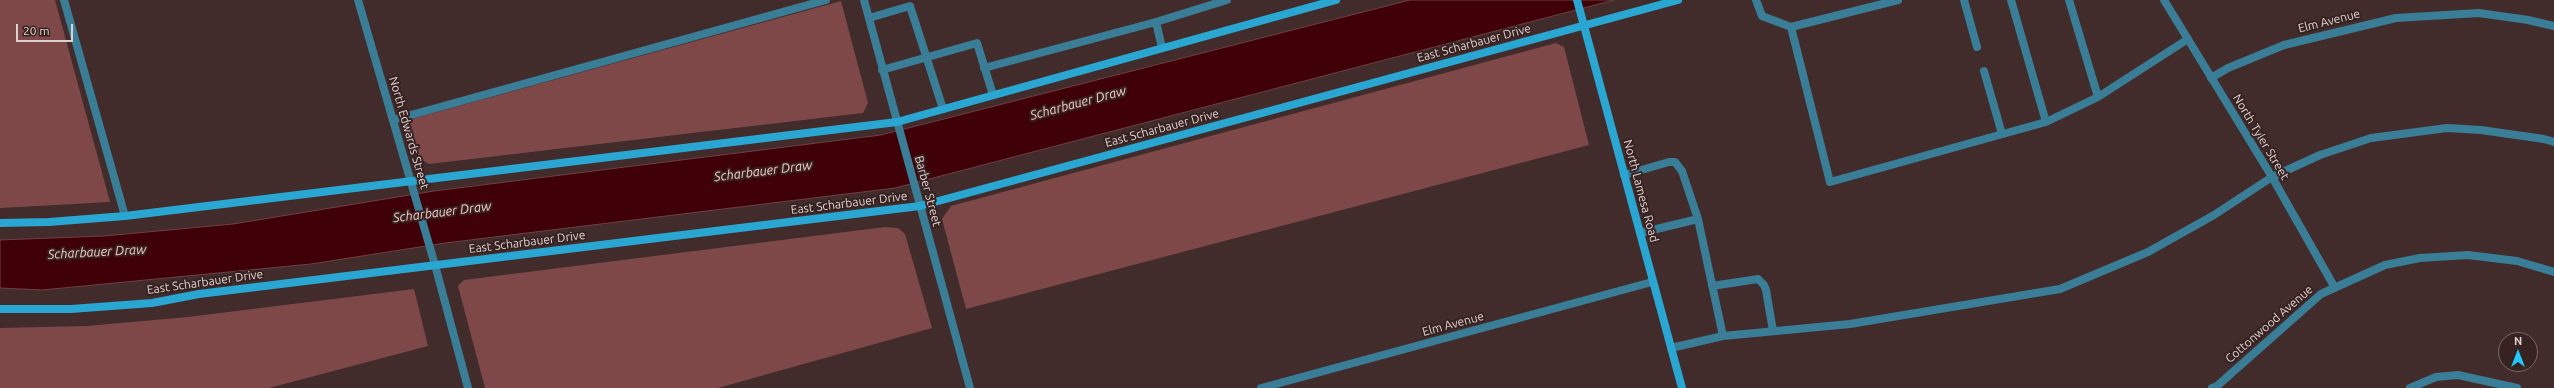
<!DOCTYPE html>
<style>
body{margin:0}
#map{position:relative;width:2554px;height:388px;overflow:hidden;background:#412c2b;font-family:Ubuntu,sans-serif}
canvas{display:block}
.north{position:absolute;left:2498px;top:332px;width:40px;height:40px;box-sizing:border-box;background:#362221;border:1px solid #7a6867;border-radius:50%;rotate:0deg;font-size:11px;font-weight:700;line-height:16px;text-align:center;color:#e0d1d1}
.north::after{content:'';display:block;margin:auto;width:14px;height:18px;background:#22c9fe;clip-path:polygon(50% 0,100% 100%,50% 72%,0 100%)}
.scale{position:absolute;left:16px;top:24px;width:57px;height:18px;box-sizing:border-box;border:2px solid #e0d1d1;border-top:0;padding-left:5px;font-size:12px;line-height:14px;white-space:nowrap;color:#e0d1d1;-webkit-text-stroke:3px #362221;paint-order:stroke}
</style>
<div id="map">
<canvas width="2554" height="388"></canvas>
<div class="north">N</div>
<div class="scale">20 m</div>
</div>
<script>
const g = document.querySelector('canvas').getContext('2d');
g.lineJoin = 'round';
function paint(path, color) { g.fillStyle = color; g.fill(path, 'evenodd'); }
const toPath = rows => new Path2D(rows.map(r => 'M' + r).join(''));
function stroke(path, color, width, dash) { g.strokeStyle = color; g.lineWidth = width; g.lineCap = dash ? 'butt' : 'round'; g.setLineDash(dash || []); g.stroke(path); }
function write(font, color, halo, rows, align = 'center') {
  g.font = font + ' Ubuntu,sans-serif'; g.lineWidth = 4; g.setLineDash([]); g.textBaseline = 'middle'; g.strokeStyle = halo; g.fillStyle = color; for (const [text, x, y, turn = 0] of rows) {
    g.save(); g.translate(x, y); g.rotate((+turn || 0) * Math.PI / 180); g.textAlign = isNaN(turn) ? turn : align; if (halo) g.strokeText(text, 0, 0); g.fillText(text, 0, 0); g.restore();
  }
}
const green = toPath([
 [0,0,55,0,110,202,0,208],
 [841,1,868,103,863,113,429,164,419,158,408,120],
 [1556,43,1564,47,1589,145,966,309,942,219,951,206],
 [885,227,898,228,905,234,932,328,718,388,485,388,458,286,464,280],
 [414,289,428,346,269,388,0,388,0,328,87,326,188,317]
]);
const water = toPath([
 [1410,0,1614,0,895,188,445,243,311,264,42,290,0,288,0,240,104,236,233,224,434,191,881,135,1410,0]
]);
const service = toPath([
 [64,0,125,216],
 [1756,0,1762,16,1791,27],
 [1898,0,1791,27,1830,182,2046,122],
 [1964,0,1977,47],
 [2011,0,2046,122,2098,97],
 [2069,0,2098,97,2188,39],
 [869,18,910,6,943,109],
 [1162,48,1156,22,1227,0],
 [984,68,1156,22],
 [882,70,977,43,993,95],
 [1984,71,2002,134],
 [393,120,826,0],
 [1624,175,1669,162,1675,162,1682,171,1698,219,1640,233],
 [1698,219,1723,336],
 [1712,286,1758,279,1764,285,1766,290,1773,331],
 [1671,348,1723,336,1850,324,2060,289,2148,252,2214,215,2272,177,2320,155,2371,138,2447,128,2481,130,2544,139,2554,142],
 [2410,388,2436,377,2458,375,2517,388]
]);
const minor = toPath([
 [358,0,435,265,468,388],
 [864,0,970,388],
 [2164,0,2272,177,2335,288],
 [2211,78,2228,68,2284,45,2396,18,2479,13,2528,20,2554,26],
 [1261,388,1652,282],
 [2212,388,2217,386,2321,294,2385,265,2420,258,2468,255,2517,261,2554,272]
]);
const secondary = toPath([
 [1577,0,1682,388],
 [0,223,49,222,125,216,897,122,1336,0],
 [0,309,71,309,152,303,199,294,920,206,1678,0]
]);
const streetNames = [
 ["Elm Avenue",2329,21,-14],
 ["East Scharbauer Drive",1474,43,-15],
 ["East Scharbauer Drive",1162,128,-15],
 ["North Edwards Street",409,133,74],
 ["North Tyler Street",2261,137,59],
 ["Barber Street",928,191,75],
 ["North Lamesa Road",1641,191,75],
 ["East Scharbauer Drive",849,203,-7],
 ["East Scharbauer Drive",527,242,-7],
 ["East Scharbauer Drive",205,282,-8],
 ["Elm Avenue",1453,324,-15],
 ["Cottonwood Avenue",2269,324,-41]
];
const waterNames = [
 ["Scharbauer Draw",1078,103,-15],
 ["Scharbauer Draw",763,171,-7],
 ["Scharbauer Draw",442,212,-7],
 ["Scharbauer Draw",97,252,-3]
];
paint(green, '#7e4848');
paint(water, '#3f0008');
stroke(water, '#6f3f44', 1);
stroke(service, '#397d97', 8);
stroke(minor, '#397d97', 8);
stroke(secondary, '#29a6d1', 8);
write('12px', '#e0d1d1', '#362221', streetNames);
write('italic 13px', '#fac7c5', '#362221', waterNames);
</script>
